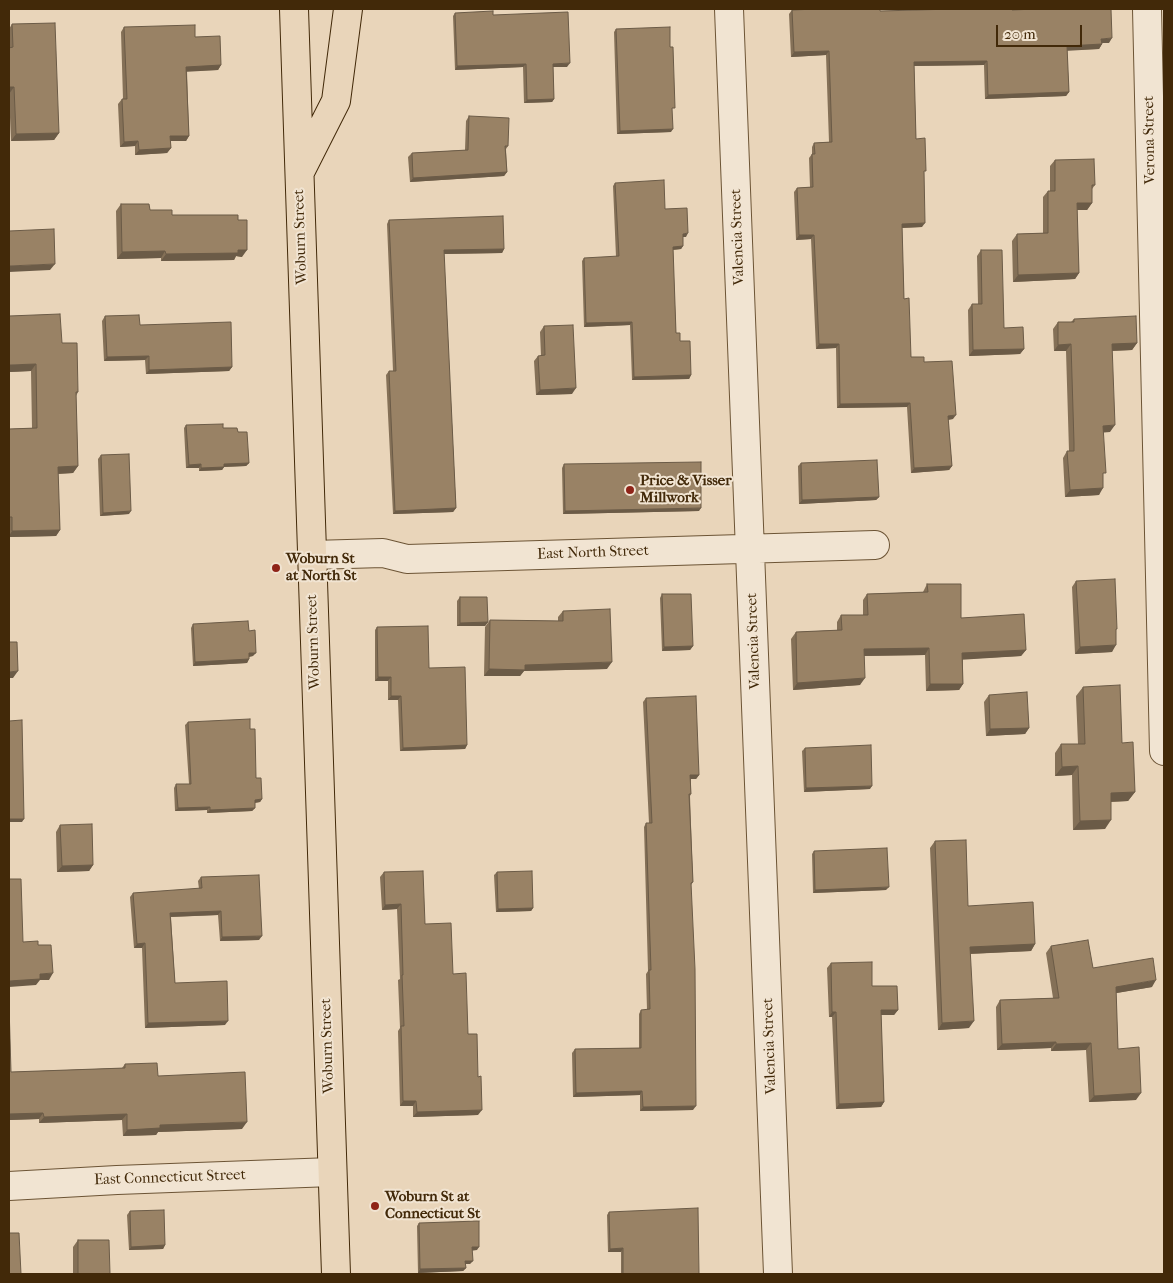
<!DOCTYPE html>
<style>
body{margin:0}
#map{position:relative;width:1173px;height:1283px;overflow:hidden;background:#e9d5ba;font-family:"IM FELL French Canon",serif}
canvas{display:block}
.frame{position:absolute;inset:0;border:10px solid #422909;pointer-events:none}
.scale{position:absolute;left:996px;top:25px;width:86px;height:22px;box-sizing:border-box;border:2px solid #422909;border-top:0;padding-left:6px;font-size:15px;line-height:18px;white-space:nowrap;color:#422909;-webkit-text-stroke:4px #f1e4d2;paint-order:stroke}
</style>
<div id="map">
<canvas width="1173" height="1283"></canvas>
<div class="frame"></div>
<div class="scale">20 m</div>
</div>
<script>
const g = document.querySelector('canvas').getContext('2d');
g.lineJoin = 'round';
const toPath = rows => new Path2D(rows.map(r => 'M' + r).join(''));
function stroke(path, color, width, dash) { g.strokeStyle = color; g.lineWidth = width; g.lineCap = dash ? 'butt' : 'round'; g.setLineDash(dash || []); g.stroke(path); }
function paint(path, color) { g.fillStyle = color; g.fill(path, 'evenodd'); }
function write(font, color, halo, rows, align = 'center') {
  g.font = font + ' "IM FELL French Canon",serif'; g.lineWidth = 4; g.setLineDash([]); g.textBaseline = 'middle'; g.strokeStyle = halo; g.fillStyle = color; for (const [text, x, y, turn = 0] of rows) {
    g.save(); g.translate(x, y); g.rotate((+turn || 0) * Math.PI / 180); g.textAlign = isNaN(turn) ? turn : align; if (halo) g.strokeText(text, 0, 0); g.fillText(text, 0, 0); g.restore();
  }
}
const minor = toPath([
 [729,9,778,1274],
 [1147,9,1164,751],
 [312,555,383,553,407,559,875,545],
 [9,1186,117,1180,332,1172]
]);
const major = toPath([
 [294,9,336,1274],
 [300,172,336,101,348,9]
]);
const wall = toPath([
 [814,9,880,9,880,11,1012,10,1109,43,1102,43,1102,44,1099,49,1067,50,1069,92,1066,96,985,99,984,65,914,66,916,139,924,175,922,227,902,228,904,299,911,357,924,362,953,419,948,420,952,466,949,470,911,473,907,407,837,408,836,348,816,349,811,239,796,240,794,192,797,188,810,187,809,158,812,154,812,147,814,143,829,142,826,55,791,57,789,14,792,10],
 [455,13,493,15,567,67,553,67,554,99,552,102,524,103,523,67,455,70,453,16],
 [12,24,59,133,54,140,11,141,9,94,9,29],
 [124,27,195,37,221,65,218,70,187,71,189,136,186,141,170,141,171,148,167,153,135,155,135,146,120,147,118,104,122,99,123,99,121,32],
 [616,29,671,132,617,134,614,32],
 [469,116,508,146,506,149,507,172,504,176,410,182,408,157,412,153,465,150,466,121],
 [1055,160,1095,185,1092,189,1092,203,1087,210,1077,210,1079,273,1075,279,1013,282,1012,241,1017,234,1043,233,1043,197,1048,191,1050,191,1050,166],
 [615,183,665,209,686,237,683,237,683,246,681,249,673,250,676,333,680,341,691,375,689,379,632,380,630,325,584,327,582,261,584,258,616,257,613,186],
 [121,204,172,215,238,220,242,257,236,256,234,260,161,261,161,258,117,259,116,211],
 [389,220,504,249,502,253,444,254,456,508,453,512,393,514,386,375,389,371,393,371,387,224],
 [981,250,1004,328,1024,349,1020,354,969,356,968,310,972,304,978,304,977,256],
 [105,316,140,325,232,367,229,371,146,374,145,360,104,361,102,321],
 [1074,319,1137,343,1132,350,1112,351,1110,432,1103,432,1103,478,1099,495,1065,497,1063,458,1067,451,1069,451,1066,351,1054,351,1053,329,1058,322,1071,322],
 [544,326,572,394,536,395,534,361,538,356,541,356,540,332],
 [62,343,78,392,76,396,78,466,73,473,58,474,60,530,56,536,9,537,9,429,32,428,31,371,9,372],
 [186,425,223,428,238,432,249,463,246,466,224,467,222,470,199,471,199,468,186,468,184,428],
 [101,455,129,514,100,516,98,459],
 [801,463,879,497,876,500,799,504,798,466],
 [564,464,699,511,563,514,562,468],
 [1076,581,1116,631,1112,652,1075,654,1072,587],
 [927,584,961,618,1026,650,1021,656,963,659,963,684,959,690,926,691,925,655,864,656,860,685,793,690,791,639,796,632,837,630,837,622,841,615,863,615,863,600,867,594,923,592],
 [662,594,693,646,690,650,662,651,660,598],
 [460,597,488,622,485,626,457,626,457,601],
 [563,611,607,669,524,671,520,676,484,676,485,627,490,620,558,621,558,617],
 [193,624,249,631,253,656,249,657,249,659,247,663,193,666,191,628],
 [377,627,429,668,467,745,465,749,400,751,398,700,388,700,388,681,375,681,375,630],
 [1083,687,1122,743,1135,792,1128,801,1111,802,1105,829,1073,830,1072,775,1055,776,1055,753,1061,744,1078,744,1076,696],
 [989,695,1029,728,1025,734,986,736,984,702],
 [646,698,699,775,696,779,691,779,691,794,690,796,693,882,691,885,693,1110,640,1111,640,1095,573,1097,572,1053,575,1049,639,1048,639,1014,641,1010,647,1010,646,974,648,971,644,827,646,823,649,823,643,702],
 [188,722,250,729,256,778,262,799,260,802,255,803,255,808,252,811,207,813,207,810,175,811,174,788,176,784,189,784,185,725],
 [805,748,870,789,804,792,802,751],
 [60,825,93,865,89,871,57,872,56,832],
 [935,841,968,906,1035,944,1031,951,970,954,969,1028,938,1030,930,848],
 [814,851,886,890,813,893,812,854],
 [384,872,425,924,453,974,468,1034,478,1115,413,1117,413,1106,400,1106,398,1031,400,1028,398,980,400,979,397,909,382,910,380,877],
 [497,872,533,908,531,911,496,912,494,875],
 [201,877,259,940,220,941,218,915,171,917,175,983,225,1025,145,1028,142,948,134,948,130,897,133,893,199,889,198,881],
 [1051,946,1093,968,1152,987,1116,993,1118,1049,1136,1100,1089,1102,1086,1050,1051,1051,1051,1048,997,1050,996,1007,1000,1000,1053,998,1046,953],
 [831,963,872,986,898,1010,894,1015,881,1015,884,1102,881,1107,836,1109,832,1017,829,1017,827,968],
 [9,1005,11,1072,122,1068,125,1064,158,1076,242,1129,158,1132,156,1135,123,1136,122,1120,39,1123,39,1119,9,1120],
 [130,1211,165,1245,163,1249,129,1250,127,1215],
 [609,1212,699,1274,621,1274,621,1252,608,1252,607,1215],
 [419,1223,477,1250,472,1250,470,1264,465,1264,466,1268,463,1271,418,1273,417,1226],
 [78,1240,110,1274,73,1274,73,1247]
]);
const shadedWall = toPath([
 [1112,38,1109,43,1098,43,1101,39],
 [1102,44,1099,49,1064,51,1067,46],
 [829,51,826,55,791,57,794,52],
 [987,61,984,65,911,66,914,62],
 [570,63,567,67,550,67,553,64],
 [526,64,523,67,455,70,457,66],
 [221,65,218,70,183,72,186,67],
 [9,87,14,87,9,94],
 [1069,92,1066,96,985,99,988,95],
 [554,99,552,102,524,103,527,100],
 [673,129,671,132,617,134,620,131],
 [59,133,54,140,11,141,16,134],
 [170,136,189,136,186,141,166,141],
 [138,141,135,146,120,147,124,142],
 [171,148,167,153,135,155,139,150],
 [507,172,504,176,410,182,413,178],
 [1077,203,1092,203,1087,210,1072,210],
 [925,223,922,227,899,228,902,224],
 [688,233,686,237,680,237,683,234],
 [799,235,814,235,811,239,796,240],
 [683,246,681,249,670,250,673,247],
 [504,249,502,253,441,254,444,250],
 [238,250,247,250,242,257,236,256,234,260,161,261,166,254],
 [165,251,161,258,117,259,122,252],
 [55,264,50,270,9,272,9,266],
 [1079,273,1075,279,1013,282,1018,275],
 [632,322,630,325,584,327,586,323],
 [1137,343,1132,350,1107,351,1112,344],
 [819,344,839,344,836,348,816,349],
 [1071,344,1066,351,1054,351,1058,345],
 [1024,349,1020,354,969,356,973,350],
 [149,356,145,360,104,361,107,357],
 [36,364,31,371,9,372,9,365],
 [232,367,229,371,146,374,149,370],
 [691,375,689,379,632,380,634,377],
 [576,388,572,394,536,395,540,390],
 [910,403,907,407,837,408,840,404],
 [956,415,953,419,945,420,948,416],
 [1115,425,1110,432,1098,433,1103,426],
 [249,463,246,466,221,467,224,464],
 [201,464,199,468,186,468,189,465],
 [78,466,73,473,53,474,58,467],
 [952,466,949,470,911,473,914,468],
 [224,467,222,470,199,471,201,468],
 [1103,488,1099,495,1065,497,1070,490],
 [879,497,876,500,799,504,802,500],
 [456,508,453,512,393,514,395,511],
 [701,508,699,511,563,514,565,511],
 [131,511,129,514,100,516,103,513],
 [60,530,56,536,9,537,9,536,12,531],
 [488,622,485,626,457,626,460,623],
 [1116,645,1112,652,1075,654,1080,647],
 [693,646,690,650,662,651,664,647],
 [929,648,925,655,859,656,864,649],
 [1026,650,1021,656,958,660,962,653],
 [249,653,256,653,253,656,246,657],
 [249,659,247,663,193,666,195,662],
 [612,662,607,669,524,671,520,676,484,676,489,669,525,665],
 [18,671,13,678,9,678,9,672],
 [378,677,391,677,388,681,375,681],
 [865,678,860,685,793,690,797,683],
 [930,684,963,684,959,690,926,691],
 [391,696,401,696,398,700,388,700],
 [1029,728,1025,734,986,736,990,729],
 [467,745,465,749,400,751,403,748],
 [1078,766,1072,775,1055,776,1062,767],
 [690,775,699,775,696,779,688,779],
 [872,786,870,789,804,792,806,788],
 [1135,792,1128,801,1104,802,1111,793],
 [262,799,260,802,252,803,255,800],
 [210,807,207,810,175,811,178,808],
 [255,808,252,811,207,813,210,810],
 [9,819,24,819,22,822,9,822],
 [1111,820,1105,829,1073,830,1080,821],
 [93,865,89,871,57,872,62,866],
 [889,887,886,890,813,893,815,890],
 [401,904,397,909,382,910,385,905],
 [533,908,531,911,496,912,498,909],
 [221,911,218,915,167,917,170,913],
 [262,936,259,940,220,941,222,937],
 [145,943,142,948,134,948,137,944],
 [1035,944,1031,951,965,954,970,947],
 [53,973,49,980,40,980,36,985,9,987,9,981,40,974],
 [1156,980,1152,987,1111,994,1116,987],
 [881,1010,898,1010,894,1015,877,1015],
 [832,1012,836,1012,832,1017,829,1017],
 [228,1021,225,1025,145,1028,148,1023],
 [974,1021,969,1028,938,1030,942,1023],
 [1056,1042,1051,1048,997,1050,1002,1044],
 [1091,1043,1086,1050,1051,1051,1056,1044],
 [642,1091,640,1095,573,1097,576,1093],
 [1141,1093,1136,1100,1089,1102,1094,1096],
 [403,1101,416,1101,413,1106,400,1106],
 [884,1102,881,1107,836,1109,839,1104],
 [696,1106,693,1110,640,1111,643,1107],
 [482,1110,478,1115,413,1117,417,1112],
 [43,1113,39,1119,9,1120,9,1114],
 [127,1114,122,1120,39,1123,44,1117],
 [247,1122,242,1129,158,1132,156,1135,123,1136,127,1130,160,1125],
 [165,1245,163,1249,129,1250,131,1247],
 [472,1247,479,1247,477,1250,470,1251],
 [623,1248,621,1252,608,1252,610,1249],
 [465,1261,473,1261,470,1264,463,1264],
 [466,1268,463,1271,418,1273,420,1269]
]);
const building = toPath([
 [817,9,880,9,880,11,953,9,1012,9,1012,10,1036,9,1111,9,1112,38,1101,39,1102,44,1067,46,1069,92,988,95,987,61,914,62,916,139,925,138,926,171,924,171,925,223,902,224,904,299,909,298,911,357,924,357,924,362,952,361,956,415,948,416,952,466,914,468,910,403,840,404,839,344,819,344,814,235,799,235,797,188,813,187,812,154,815,154,814,143,832,142,829,51,794,52,792,10,817,9],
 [493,11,493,15,568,12,570,63,553,64,554,99,527,100,526,64,457,66,455,13,493,11],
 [55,23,59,133,16,134,14,87,9,87,9,48,13,47,12,24,55,23],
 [195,25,195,37,220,36,221,65,186,67,189,136,170,136,171,148,139,150,138,141,124,142,122,99,127,99,124,27,195,25],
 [670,27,670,47,673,47,675,108,672,108,673,129,620,131,616,29,670,27],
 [469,116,509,118,508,146,505,146,507,172,413,178,412,153,468,150,469,116],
 [1094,159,1095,185,1092,185,1092,203,1077,203,1079,273,1018,275,1017,234,1048,233,1048,191,1055,191,1055,160,1094,159],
 [664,180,665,209,687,208,688,233,683,234,683,246,673,247,676,333,680,333,680,341,690,341,691,375,634,377,632,322,586,323,584,258,619,256,615,183,664,180],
 [121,204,149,204,150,210,172,210,172,215,238,215,238,220,247,220,247,250,238,250,238,253,166,254,165,251,122,252,121,204],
 [503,216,504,249,444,250,456,508,395,511,389,371,396,371,389,220,503,216],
 [54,229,55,264,9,266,9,231,54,229],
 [981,250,1002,250,1004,328,1023,327,1024,349,973,350,972,304,982,304,981,250],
 [60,314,62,343,77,343,78,392,76,392,78,466,58,467,60,530,12,531,12,517,9,517,9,429,37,428,36,364,9,365,9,316,60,314],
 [139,315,140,325,231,322,232,367,149,370,149,356,107,357,105,316,139,315],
 [1136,316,1137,343,1112,344,1115,425,1103,426,1106,473,1103,473,1103,488,1070,490,1067,451,1074,451,1074,443,1071,344,1058,345,1058,322,1074,322,1074,319,1136,316],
 [573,325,576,388,540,390,538,356,545,355,544,326,573,325],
 [223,424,223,428,237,428,238,432,247,432,249,463,224,464,224,467,201,468,201,464,189,465,186,425,223,424],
 [129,454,131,511,103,513,101,455,129,454],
 [877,460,879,497,802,500,801,463,877,460],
 [701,462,701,508,565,511,564,464,701,462],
 [1115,579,1117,629,1116,629,1116,645,1080,647,1076,581,1115,579],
 [927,584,961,584,961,618,1024,614,1026,650,962,653,963,684,930,684,929,648,864,649,865,678,797,683,796,632,842,630,841,615,868,615,867,594,928,592,927,584],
 [662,594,691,594,693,646,664,647,662,594],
 [460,597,487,597,488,622,460,623,460,597],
 [610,609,612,662,525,665,525,670,489,669,490,620,563,621,563,611,610,609],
 [248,621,249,631,255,630,256,653,249,653,249,659,195,662,193,624,248,621],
 [428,626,429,668,465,667,467,745,403,748,401,696,391,696,391,677,378,677,377,627,428,626],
 [9,642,17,642,18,671,9,672,9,642],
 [1120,685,1122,743,1133,742,1135,792,1111,793,1111,820,1080,821,1078,766,1062,767,1061,744,1085,744,1083,687,1120,685],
 [1027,692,1029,728,990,729,989,695,1027,692],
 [696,696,699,775,690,775,691,794,689,794,693,882,691,883,695,969,696,1106,643,1107,642,1091,576,1093,575,1049,641,1048,641,1010,650,1009,649,970,651,970,646,823,652,823,646,698,696,696],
 [250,719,250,729,255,729,256,778,261,778,262,799,255,800,255,808,210,810,210,807,178,808,176,784,191,784,188,722,250,719],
 [22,720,24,819,9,819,9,721,22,720],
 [871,745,872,786,806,788,805,748,871,745],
 [92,824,93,865,62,866,60,825,92,824],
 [966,840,968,906,1033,902,1035,944,970,947,974,1021,942,1023,935,841,966,840],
 [887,848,889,887,815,890,814,851,887,848],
 [423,871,425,924,451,923,453,974,466,973,468,1034,477,1034,478,1077,481,1076,482,1110,417,1112,416,1101,403,1101,401,1026,404,1026,402,975,403,975,401,904,385,905,384,872,423,871],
 [532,871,533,908,498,909,497,872,532,871],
 [259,875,262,936,222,937,221,911,170,913,175,983,227,981,228,1021,148,1023,145,943,137,944,133,893,202,888,201,877,259,875],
 [9,879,21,879,23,942,38,941,38,945,51,945,53,973,40,974,40,979,9,981,9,879],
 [1088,940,1093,968,1153,958,1156,980,1116,987,1118,1049,1139,1047,1141,1093,1094,1096,1091,1043,1056,1044,1056,1042,1002,1044,1000,1000,1059,998,1051,946,1088,940],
 [872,962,872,986,897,986,898,1010,881,1010,884,1102,839,1104,836,1012,832,1012,831,963,872,962],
 [9,1005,11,1072,125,1068,125,1064,157,1063,158,1076,245,1072,247,1122,160,1125,160,1128,127,1130,127,1114,44,1117,43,1113,9,1114,9,1005],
 [698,1208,699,1274,623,1274,623,1248,610,1249,609,1212,698,1208],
 [164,1210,165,1245,131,1247,130,1211,164,1210],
 [479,1221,479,1247,472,1247,473,1261,465,1261,466,1268,420,1269,419,1223,479,1221],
 [9,1233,19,1233,21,1274,9,1274,9,1233],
 [78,1240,109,1240,110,1274,78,1274,78,1240]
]);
const markers = [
 [630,490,5,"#8f2418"],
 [276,568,5,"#8f2418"],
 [375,1206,5,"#8f2418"]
];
const streetNames = [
 ["Verona Street",1150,140,-91],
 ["Woburn Street",301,237,-92],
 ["Valencia Street",738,237,-92],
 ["East North Street",593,553,-2],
 ["Valencia Street",754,641,-92],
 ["Woburn Street",314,642,-92],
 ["Woburn Street",328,1046,-92],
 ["Valencia Street",770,1046,-92],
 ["East Connecticut Street",170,1178,-2]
];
const poiNames = [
 ["Price & Visser",640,481],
 ["Millwork",640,498],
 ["Woburn St",286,559],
 ["at North St",286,576],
 ["Woburn St at",385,1197],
 ["Connecticut St",385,1214]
];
stroke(minor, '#6c5435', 30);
stroke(major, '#422909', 30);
stroke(minor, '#f1e4d2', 28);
stroke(major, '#e9d5ba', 28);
paint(wall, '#847057');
paint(shadedWall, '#6b5b47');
paint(building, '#998265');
stroke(building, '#6b5b47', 1);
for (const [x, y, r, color] of markers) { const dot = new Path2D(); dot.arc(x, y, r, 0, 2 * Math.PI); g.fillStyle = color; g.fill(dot); stroke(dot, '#f1e4d2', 2); }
write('15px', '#422909', '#f1e4d2', streetNames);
write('bold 15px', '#422909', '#f1e4d2', poiNames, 'left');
</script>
